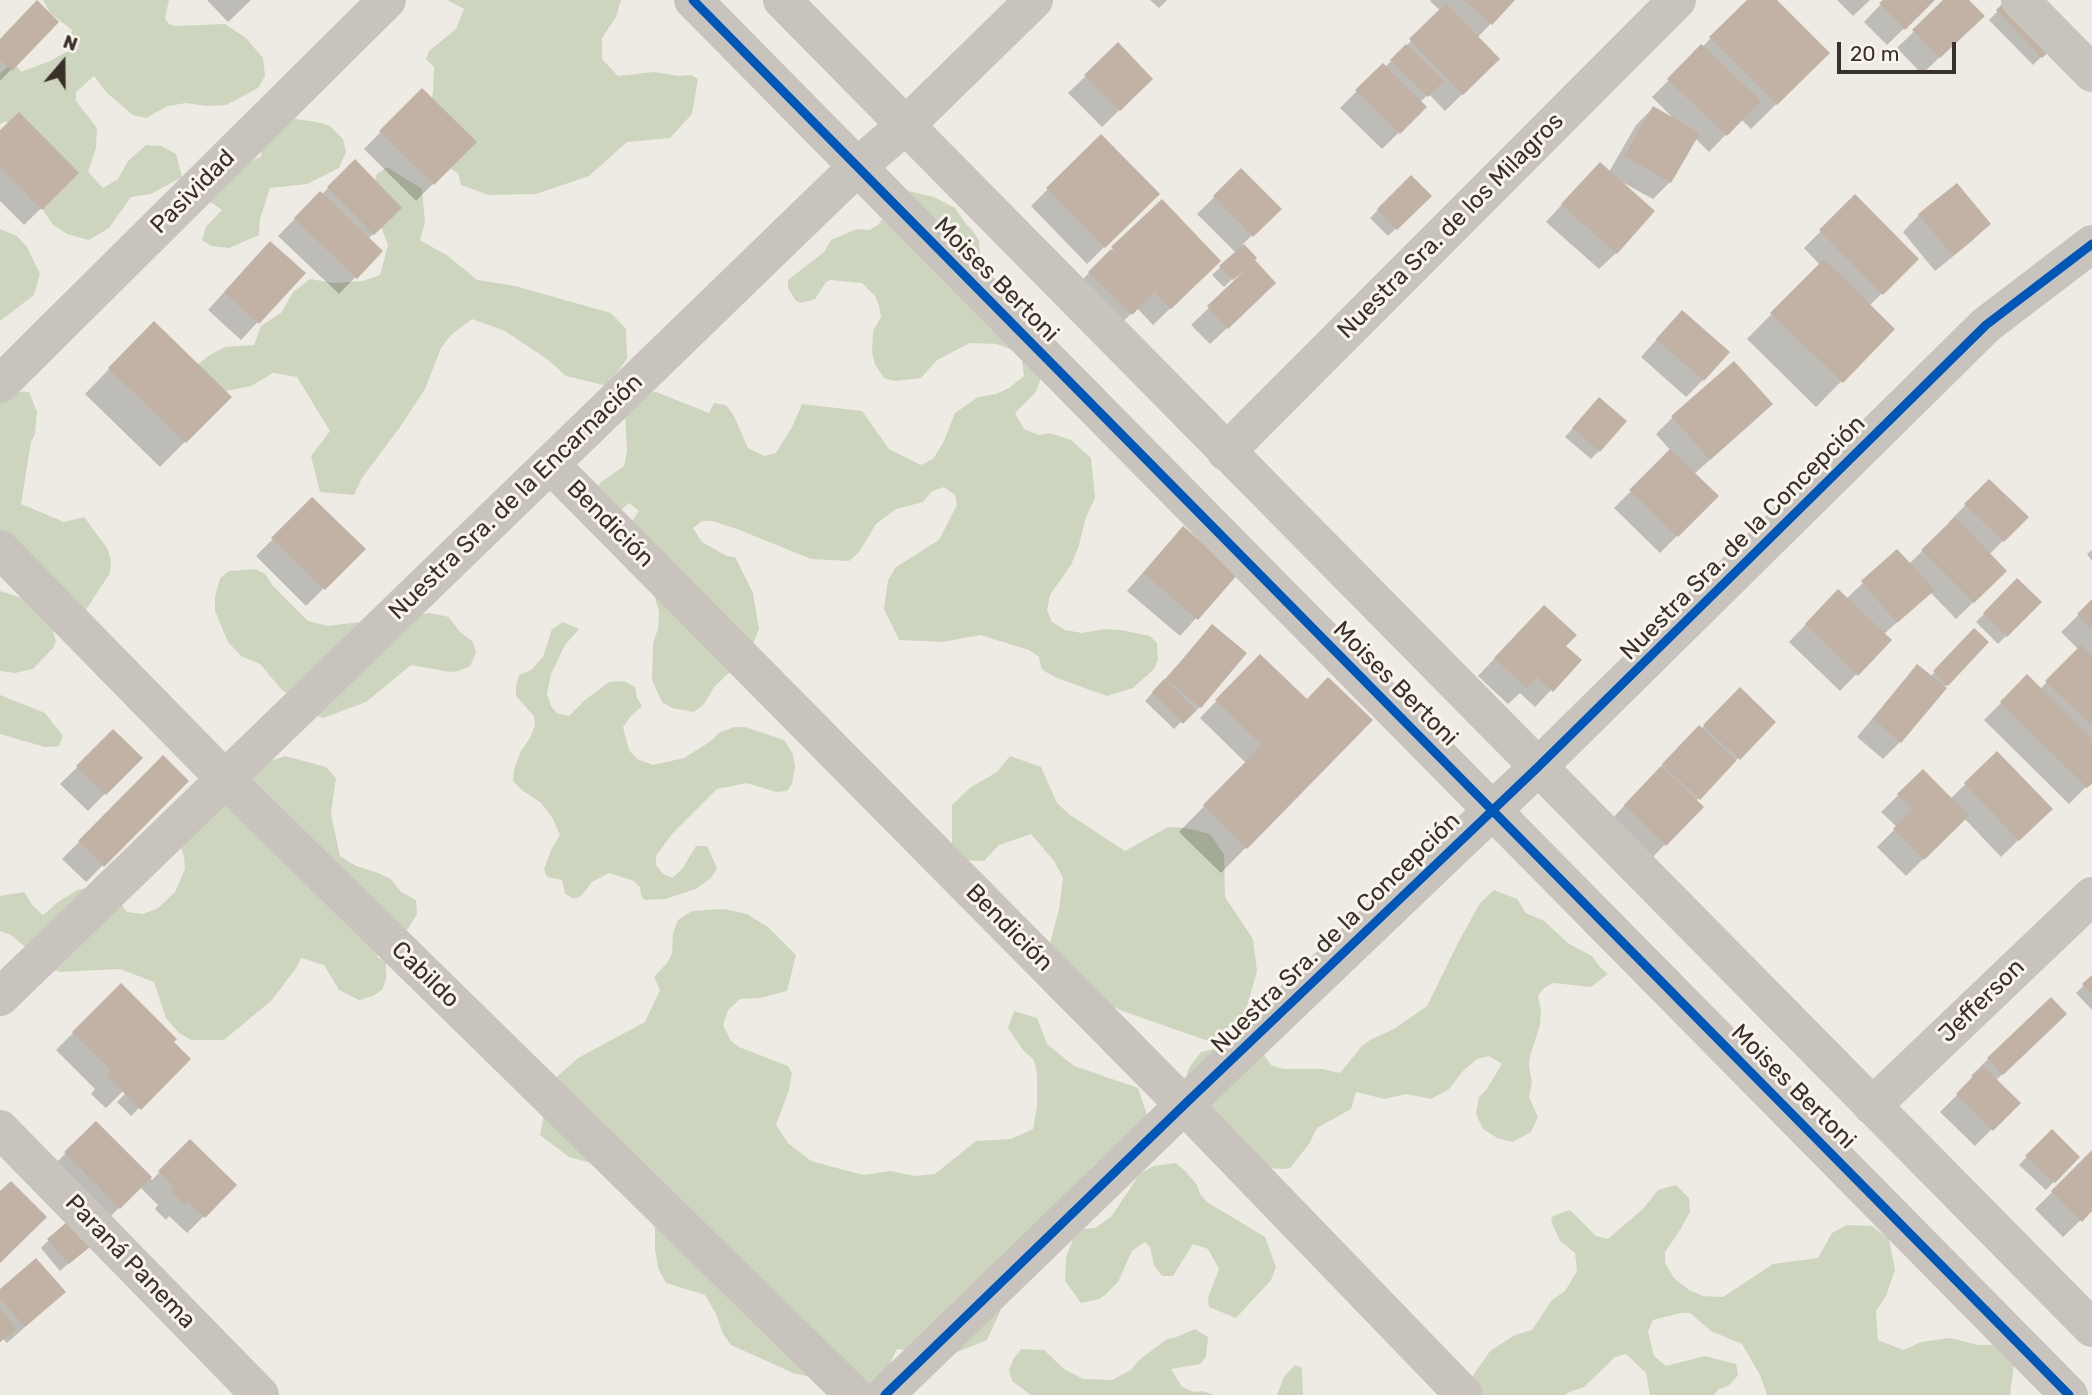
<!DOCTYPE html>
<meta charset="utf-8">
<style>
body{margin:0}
#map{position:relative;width:2092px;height:1395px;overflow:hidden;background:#eeebe4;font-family:Rubik,sans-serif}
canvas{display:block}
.north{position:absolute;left:28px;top:28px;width:70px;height:70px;-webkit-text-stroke:5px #faf5ec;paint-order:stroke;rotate:20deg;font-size:19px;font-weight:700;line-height:28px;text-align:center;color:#39302a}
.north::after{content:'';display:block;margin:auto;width:24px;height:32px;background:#39302a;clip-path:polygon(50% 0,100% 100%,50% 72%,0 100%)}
.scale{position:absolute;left:1837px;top:42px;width:119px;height:32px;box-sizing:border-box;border:4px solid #39302a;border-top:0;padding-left:9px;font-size:21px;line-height:24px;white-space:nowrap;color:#39302a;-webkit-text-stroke:5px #faf5ec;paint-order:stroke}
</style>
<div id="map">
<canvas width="2092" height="1395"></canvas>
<div class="north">N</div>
<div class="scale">20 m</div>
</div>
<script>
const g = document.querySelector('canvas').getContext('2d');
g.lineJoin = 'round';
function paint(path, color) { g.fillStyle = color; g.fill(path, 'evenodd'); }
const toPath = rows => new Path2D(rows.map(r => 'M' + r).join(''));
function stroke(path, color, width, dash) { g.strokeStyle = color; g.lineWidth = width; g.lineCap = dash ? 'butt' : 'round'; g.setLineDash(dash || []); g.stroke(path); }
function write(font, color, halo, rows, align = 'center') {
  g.font = font + ' Rubik,sans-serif'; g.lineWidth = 6; g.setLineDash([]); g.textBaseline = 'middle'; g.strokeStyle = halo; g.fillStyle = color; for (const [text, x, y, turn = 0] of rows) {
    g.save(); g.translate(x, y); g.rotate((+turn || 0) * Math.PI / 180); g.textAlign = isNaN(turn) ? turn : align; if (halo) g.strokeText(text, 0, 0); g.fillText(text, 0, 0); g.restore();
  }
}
const green = toPath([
 [43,0,169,0,165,18,169,24,175,26,225,24,246,38,263,58,265,76,258,88,226,105,206,106,186,103,168,106,146,118,133,115,107,93,94,76,76,92,76,101,97,128,96,148,88,172,103,188,118,179,128,161,146,145,161,146,176,154,182,177,151,194,131,197,109,228,89,240,67,234,53,225,41,207,22,140,6,121,0,124,0,73,14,63,21,72,50,61,68,51,72,30,50,13],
 [447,0,621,0,616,17,602,38,602,59,618,76,654,72,679,76,691,75,698,79,692,114,670,138,627,142,589,176,536,194,489,195,461,185,458,173,448,167,421,131,433,93,434,67,426,59,429,51,456,29,464,9],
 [282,117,317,122,330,126,343,139,346,152,339,168,307,184,270,188,260,219,259,235,229,248,211,246,202,240,206,227,222,210,209,201,247,163,262,156,260,149],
 [387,167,422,189,425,222,420,240,448,256,477,280,515,286,611,313,626,329,627,359,607,386,566,376,547,359,505,331,472,319,451,335,441,348,425,389,400,427,362,478,354,495,320,492,311,456,330,431,297,377,273,373,251,386,202,396,193,368,210,355,225,347,254,345,261,326,281,313,293,292,310,279,334,283,363,281,380,275,388,245,372,202,376,175],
 [908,191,934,197,955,208,966,224,973,231,979,241,980,255,974,267,1043,374,1035,393,1015,413,1024,429,1039,435,1050,433,1071,440,1091,458,1095,498,1086,517,1079,545,1071,565,1050,595,1047,610,1052,622,1065,630,1082,633,1105,629,1121,630,1150,636,1157,643,1158,660,1154,669,1133,688,1107,696,1057,678,1044,671,1041,667,1039,657,1029,650,980,635,943,642,899,640,884,609,888,580,896,567,939,540,957,505,955,495,944,487,932,491,923,502,896,509,876,524,859,552,849,561,811,559,737,529,712,521,702,521,693,528,702,542,727,556,735,557,753,593,759,629,753,644,738,664,714,687,704,704,694,712,672,708,662,702,652,680,653,643,658,629,659,612,655,597,652,592,629,571,626,530,639,511,629,503,618,513,591,499,600,483,624,466,627,451,625,415,646,393,656,392,709,413,714,403,726,405,734,416,748,448,764,456,776,453,792,427,802,404,862,411,889,449,921,465,933,459,943,443,955,413,978,397,996,394,1009,388,1024,376,1021,353,996,344,970,343,937,360,921,378,894,381,884,378,875,364,872,352,873,331,881,317,879,306,875,296,862,283,830,280,826,282,815,299,801,303,796,301,788,288,788,280,824,252,831,240,857,229,869,230,878,225,885,215],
 [0,229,17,236,27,247,40,274,34,295,0,321],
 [3,391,29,392,37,412,35,434,31,442,21,504,64,522,84,517,107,548,111,560,110,573,82,616,53,630,56,642,53,648,33,669,15,673,0,671,0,591,22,598,0,541,0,397],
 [255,569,265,574,273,586,308,621,328,626,430,613,449,617,459,631,473,642,476,653,470,666,459,671,450,672,411,665,366,702,323,718,310,713,281,689,260,664,241,656,228,642,215,611,215,597,220,578,229,571],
 [563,622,579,629,565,645,551,674,547,694,551,706,557,713,569,716,585,700,609,682,624,681,635,687,637,698,642,706,631,716,623,727,629,750,637,759,653,765,684,758,711,741,719,733,734,727,745,727,784,740,793,754,795,767,792,784,787,791,776,792,747,783,717,789,672,834,656,856,656,865,663,874,672,878,682,869,696,846,707,846,717,868,711,878,696,889,665,899,645,900,641,896,640,887,634,881,609,873,592,882,581,896,574,899,565,894,562,880,547,877,544,869,551,850,560,835,552,817,540,802,523,791,513,781,514,769,521,751,530,738,535,725,534,716,516,696,516,686,519,675,531,670,543,657,552,629],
 [0,695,45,713,63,736,59,746,45,747,0,734],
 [285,756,326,767,336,778,331,814,340,856,356,866,376,872,391,879,401,892,416,900,417,914,408,929,396,931,373,942,378,958,386,961,386,979,382,990,373,996,359,1000,339,990,324,965,301,958,296,968,272,1000,224,1040,191,1040,179,1033,166,1018,154,982,120,969,60,972,45,967,26,950,24,946,11,935,0,931,0,896,24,892,33,906,43,915,58,902,77,890,105,884,127,912,143,914,158,908,175,892,185,869,184,856,178,839,264,763],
 [1010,756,1041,767,1057,803,1070,815,1125,851,1168,827,1186,828,1210,834,1224,854,1225,897,1253,939,1257,971,1244,1017,1208,1041,1131,1014,1090,998,1047,955,1059,909,1063,878,1054,861,1031,834,999,845,984,861,959,860,952,845,952,805,971,787,997,772],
 [1494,890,1517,899,1526,913,1544,921,1569,944,1592,956,1600,967,1608,974,1591,987,1553,983,1544,988,1538,996,1541,1011,1540,1025,1530,1056,1529,1065,1532,1083,1529,1097,1538,1117,1531,1132,1513,1142,1497,1138,1483,1129,1476,1114,1479,1097,1486,1090,1502,1064,1489,1056,1477,1059,1463,1071,1449,1089,1431,1099,1406,1094,1385,1099,1356,1092,1351,1109,1317,1128,1309,1144,1290,1168,1283,1169,1269,1168,1181,1095,1189,1068,1201,1052,1226,1046,1262,1052,1271,1065,1283,1069,1322,1069,1340,1073,1361,1047,1370,1040,1394,1029,1427,1006,1459,941,1480,903],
 [724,909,747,914,768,927,796,955,787,991,760,998,740,999,728,1010,723,1025,731,1041,739,1047,788,1066,792,1073,789,1090,776,1125,788,1143,811,1161,863,1175,891,1171,914,1176,935,1174,976,1141,1011,1139,1033,1129,1037,1106,1037,1074,1034,1060,1023,1050,1008,1028,1014,1011,1037,1018,1047,1044,1074,1066,1138,1088,1147,1115,1129,1143,1095,1164,1073,1188,1006,1293,999,1314,987,1340,950,1355,897,1349,891,1361,894,1395,793,1373,731,1345,723,1334,716,1314,705,1295,666,1283,658,1268,655,1249,655,1224,617,1170,569,1157,540,1135,543,1120,542,1090,578,1058,645,1022,660,990,654,977,667,963,672,954,673,933,678,920,692,911],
 [1176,1163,1187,1173,1197,1185,1200,1194,1207,1202,1265,1237,1276,1267,1271,1280,1236,1318,1209,1307,1208,1298,1219,1269,1208,1249,1193,1244,1173,1276,1162,1276,1154,1265,1150,1247,1145,1242,1132,1251,1118,1282,1105,1295,1099,1299,1081,1303,1065,1281,1066,1257,1074,1237,1083,1229,1095,1228,1111,1217,1139,1175,1153,1166],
 [1676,1185,1689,1198,1690,1212,1680,1230,1665,1252,1665,1263,1674,1278,1689,1290,1703,1296,1723,1297,1773,1264,1818,1258,1832,1233,1847,1225,1872,1226,1889,1239,1895,1270,1886,1296,1876,1311,1878,1340,1903,1350,1921,1342,1950,1338,1978,1345,1994,1345,2014,1364,2010,1395,1767,1395,1760,1375,1742,1344,1711,1331,1690,1313,1681,1313,1653,1320,1648,1331,1654,1356,1666,1366,1705,1356,1736,1364,1738,1374,1736,1378,1728,1386,1719,1389,1714,1395,1650,1395,1646,1373,1626,1354,1615,1357,1584,1387,1567,1393,1566,1395,1466,1395,1474,1374,1490,1351,1515,1335,1532,1330,1552,1300,1565,1291,1577,1271,1575,1253,1560,1241,1551,1221,1553,1216,1570,1210,1596,1236,1608,1239,1644,1208,1658,1190],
 [1195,1329,1208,1337,1206,1357,1200,1364,1171,1369,1182,1387,1194,1392,1202,1391,1215,1395,1031,1395,1012,1381,1009,1370,1014,1358,1021,1349,1044,1350,1064,1369,1083,1379,1112,1380,1131,1370,1139,1360,1167,1339,1174,1338],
 [1295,1365,1302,1368,1303,1395,1277,1395,1284,1377]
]);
const shadow = toPath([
 [207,0,251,0,228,22],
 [1150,0,1167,0,1159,8],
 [1431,0,1513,0,1477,38,1498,59,1445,111,1429,94,1420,102,1425,107,1382,149,1340,108,1383,65,1385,67,1441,11,1430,1],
 [1749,0,1774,0,1828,53,1751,129,1741,119,1709,152,1695,138,1670,182,1653,199,1622,182,1616,253,1599,269,1546,222,1583,181,1609,172,1636,125,1653,108,1673,118,1652,97],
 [1837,0,1870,0,1853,16],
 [1885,0,1933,0,1887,45,1864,22],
 [1946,0,1967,0,1965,33,1922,74,1897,48],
 [2009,0,2053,45,2033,65,1989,20],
 [57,22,0,81,0,41],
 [1118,45,1151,79,1102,127,1068,93],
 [422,90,474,142,416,201,364,149],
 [0,133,77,173,24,225,0,201],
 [1100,137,1157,194,1087,264,1031,206],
 [355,162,400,208,368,239,381,251,339,294,278,236,320,193,322,194],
 [1241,171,1279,209,1242,245,1254,258,1224,287,1212,275,1236,253,1197,214],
 [1411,177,1430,196,1388,236,1370,218],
 [1855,197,1917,259,1869,306,1893,329,1816,407,1747,339,1820,265,1804,248],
 [1919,215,1989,224,1972,241,1935,271,1903,232],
 [1113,249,1202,278,1153,325,1137,308,1114,330,1072,290],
 [253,260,303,273,241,340,208,310],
 [1255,263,1257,300,1210,344,1191,325],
 [154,323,229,397,160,467,85,394],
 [1665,330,1703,380,1686,397,1641,357],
 [1591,407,1599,451,1591,459,1565,437],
 [1673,417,1754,421,1694,474,1716,496,1660,553,1614,508,1671,451,1656,434],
 [1989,481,2026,517,1989,555,2005,571,1956,619,1930,592,1883,635,1889,640,1840,691,1789,642,1838,591,1846,599,1897,551,1909,564,1950,524,1949,522],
 [312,499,363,549,306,606,256,556],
 [1166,546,1236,574,1180,636,1127,591],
 [2092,550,2092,561,2087,554],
 [2018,580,2040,602,1998,644,1976,622],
 [2092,602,2092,781,2069,804,1984,720,2027,677,2040,689,2079,650,2061,632],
 [1527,624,1564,646,1551,690,1535,707,1520,693,1508,704,1478,676],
 [1212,627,1200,707,1183,724,1181,722,1174,729,1145,701],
 [1974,630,1987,642,1944,688,1900,742,1883,759,1857,737,1901,684,1918,667,1930,677],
 [1260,656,1307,701,1370,720,1221,873,1179,832,1246,763,1200,718],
 [1740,689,1774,722,1695,802,1701,807,1648,862,1608,823,1682,744,1701,729],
 [113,732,140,758,88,811,60,784],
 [1997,754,2050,809,2001,857,1964,818,1906,876,1877,847,1897,827,1881,812,1923,771,1950,799],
 [163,758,187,781,86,882,62,859],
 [2092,977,2092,1010,2076,993],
 [121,985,157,1056,188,1059,131,1116,117,1102,128,1091,123,1091,106,1108,91,1094,95,1089,56,1050],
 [2048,1031,1995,1081,2018,1103,1975,1146,1940,1112,1974,1078,1971,1076,1988,1059],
 [96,1123,152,1180,190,1141,235,1185,187,1233,169,1216,166,1220,155,1209,158,1205,140,1187,102,1225,49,1170],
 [2052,1131,2078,1157,2046,1190,2019,1165],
 [2092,1153,2092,1209,2063,1237,2035,1209],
 [49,1240,85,1249,60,1271,41,1248],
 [0,1292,64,1292,7,1343,3,1339,0,1342]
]);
const building = toPath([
 [37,0,59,22,12,71,0,60,0,39],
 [1464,0,1515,0,1492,25],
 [1747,0,1777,0,1830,53,1777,105,1709,37],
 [1883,0,1935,0,1905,30,1879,3],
 [1943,0,1969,0,1985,16,1940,58,1912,30],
 [2007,0,2056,45,2042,58,1996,10],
 [1446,3,1500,59,1463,95,1409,39],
 [1118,42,1153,79,1120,111,1084,75],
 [1406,44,1444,81,1428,97,1390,60],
 [1701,44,1761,101,1727,136,1667,79],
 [1383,63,1427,107,1400,134,1355,90],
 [422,88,477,142,434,185,379,131],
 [1653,106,1700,133,1671,183,1624,156],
 [19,112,79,173,42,210,0,167,0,130],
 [1101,134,1160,194,1105,248,1046,188],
 [355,159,402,208,374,235,327,187],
 [1600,162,1655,211,1617,254,1561,204],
 [1241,168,1282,209,1253,237,1213,196],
 [1411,175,1432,196,1397,230,1377,209],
 [1957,183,1991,224,1953,256,1918,214],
 [320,191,383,251,357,279,294,218],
 [1855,194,1919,259,1883,295,1819,230],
 [1162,199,1221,261,1171,309,1155,292,1132,315,1088,272,1111,249,1134,272,1111,247],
 [270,241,306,273,259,324,224,292],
 [1244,244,1257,258,1255,260,1276,283,1228,329,1207,306,1244,271,1233,280,1219,266],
 [1824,259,1895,329,1843,383,1770,313],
 [1682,310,1730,352,1704,381,1656,339],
 [154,321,232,397,186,443,108,368],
 [1734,361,1773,404,1710,460,1671,416],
 [1599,397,1627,421,1600,452,1572,428],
 [1670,449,1719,496,1678,537,1629,490],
 [1989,479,2029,517,2004,542,1964,504],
 [312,497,366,549,325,590,271,538],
 [1955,517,2007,571,1974,603,1921,550],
 [1183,526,1238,574,1198,620,1143,573],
 [1897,549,1935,590,1897,623,1861,581],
 [2017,578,2042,602,2007,637,1983,613],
 [1838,589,1892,640,1858,676,1805,624],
 [2092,599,2092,630,2077,614],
 [1544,605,1577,635,1566,646,1582,660,1553,692,1537,677,1527,688,1494,658],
 [1212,624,1247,653,1201,708,1166,679],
 [1974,628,1989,642,1948,686,1933,671],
 [2081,645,2092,656,2092,726,2045,681],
 [1260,654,1307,699,1328,677,1373,720,1247,849,1203,805,1262,745,1215,700],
 [1917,664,1947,688,1901,743,1873,719],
 [2027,674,2092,739,2092,784,2087,788,2000,702],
 [1164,679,1196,710,1183,723,1152,692],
 [1740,687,1776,722,1740,760,1703,725],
 [1699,725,1736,761,1700,800,1662,764],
 [113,729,143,758,106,795,76,766],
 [1997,751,2053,809,2019,841,1964,783],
 [163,755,189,781,104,867,78,841],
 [1661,766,1704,807,1666,846,1624,805],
 [1923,769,1969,816,1924,860,1893,829,1912,809,1897,794],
 [2092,975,2092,994,2082,984],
 [121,983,177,1039,174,1042,191,1059,141,1110,107,1076,111,1071,72,1032],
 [2051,997,2067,1014,2003,1075,1987,1058],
 [1983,1066,2021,1103,1993,1131,1956,1094],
 [96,1121,152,1177,120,1209,64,1152],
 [2052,1129,2080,1157,2055,1183,2025,1156],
 [190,1139,237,1185,205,1218,187,1201,184,1204,170,1191,174,1187,158,1171],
 [2092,1150,2092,1211,2082,1222,2051,1191],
 [11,1181,47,1217,0,1263,0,1191],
 [74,1216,96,1242,69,1264,47,1239],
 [36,1258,66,1292,25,1327,0,1299,0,1289],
 [0,1308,17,1329,0,1342]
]);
const minor = toPath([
 [2020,0,2092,73],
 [0,384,387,0],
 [1226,452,1677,0],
 [550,464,1184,1105,1464,1395],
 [0,549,225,779,854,1395],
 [0,997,857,167,906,125,1034,0],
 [1872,1106,2092,896],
 [0,1129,260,1395],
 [885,1395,1184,1105,1538,767,1986,325,2092,244]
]);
const tertiary = toPath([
 [693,0,2069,1395],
 [782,0,2092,1328]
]);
const cycleway = toPath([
 [693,0,2069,1395],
 [885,1395,1184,1105,1538,767,1986,325,2092,244]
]);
const streetNames = [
 ["Pasividad",193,192,-45],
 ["Nuestra Sra. de los Milagros",1451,226,-45],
 ["Moises Bertoni",996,280,45],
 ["Nuestra Sra. de la Encarnación",516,497,-44],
 ["Bendición",610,524,45],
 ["Nuestra Sra. de la Concepción",1743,538,-45],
 ["Moises Bertoni",1395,684,45],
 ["Bendición",1009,928,45],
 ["Nuestra Sra. de la Concepción",1336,933,-44],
 ["Cabildo",425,975,44],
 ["Jefferson",1982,1001,-44],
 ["Moises Bertoni",1793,1087,45],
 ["Paraná Panema",130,1262,46]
];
paint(green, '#ced5be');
paint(shadow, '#0003');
paint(building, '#c2b1a5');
stroke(minor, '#c8c3bc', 38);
stroke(tertiary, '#c8c3bc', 38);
stroke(cycleway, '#0057b8', 9);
write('24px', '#39302a', '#faf5ec', streetNames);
</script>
